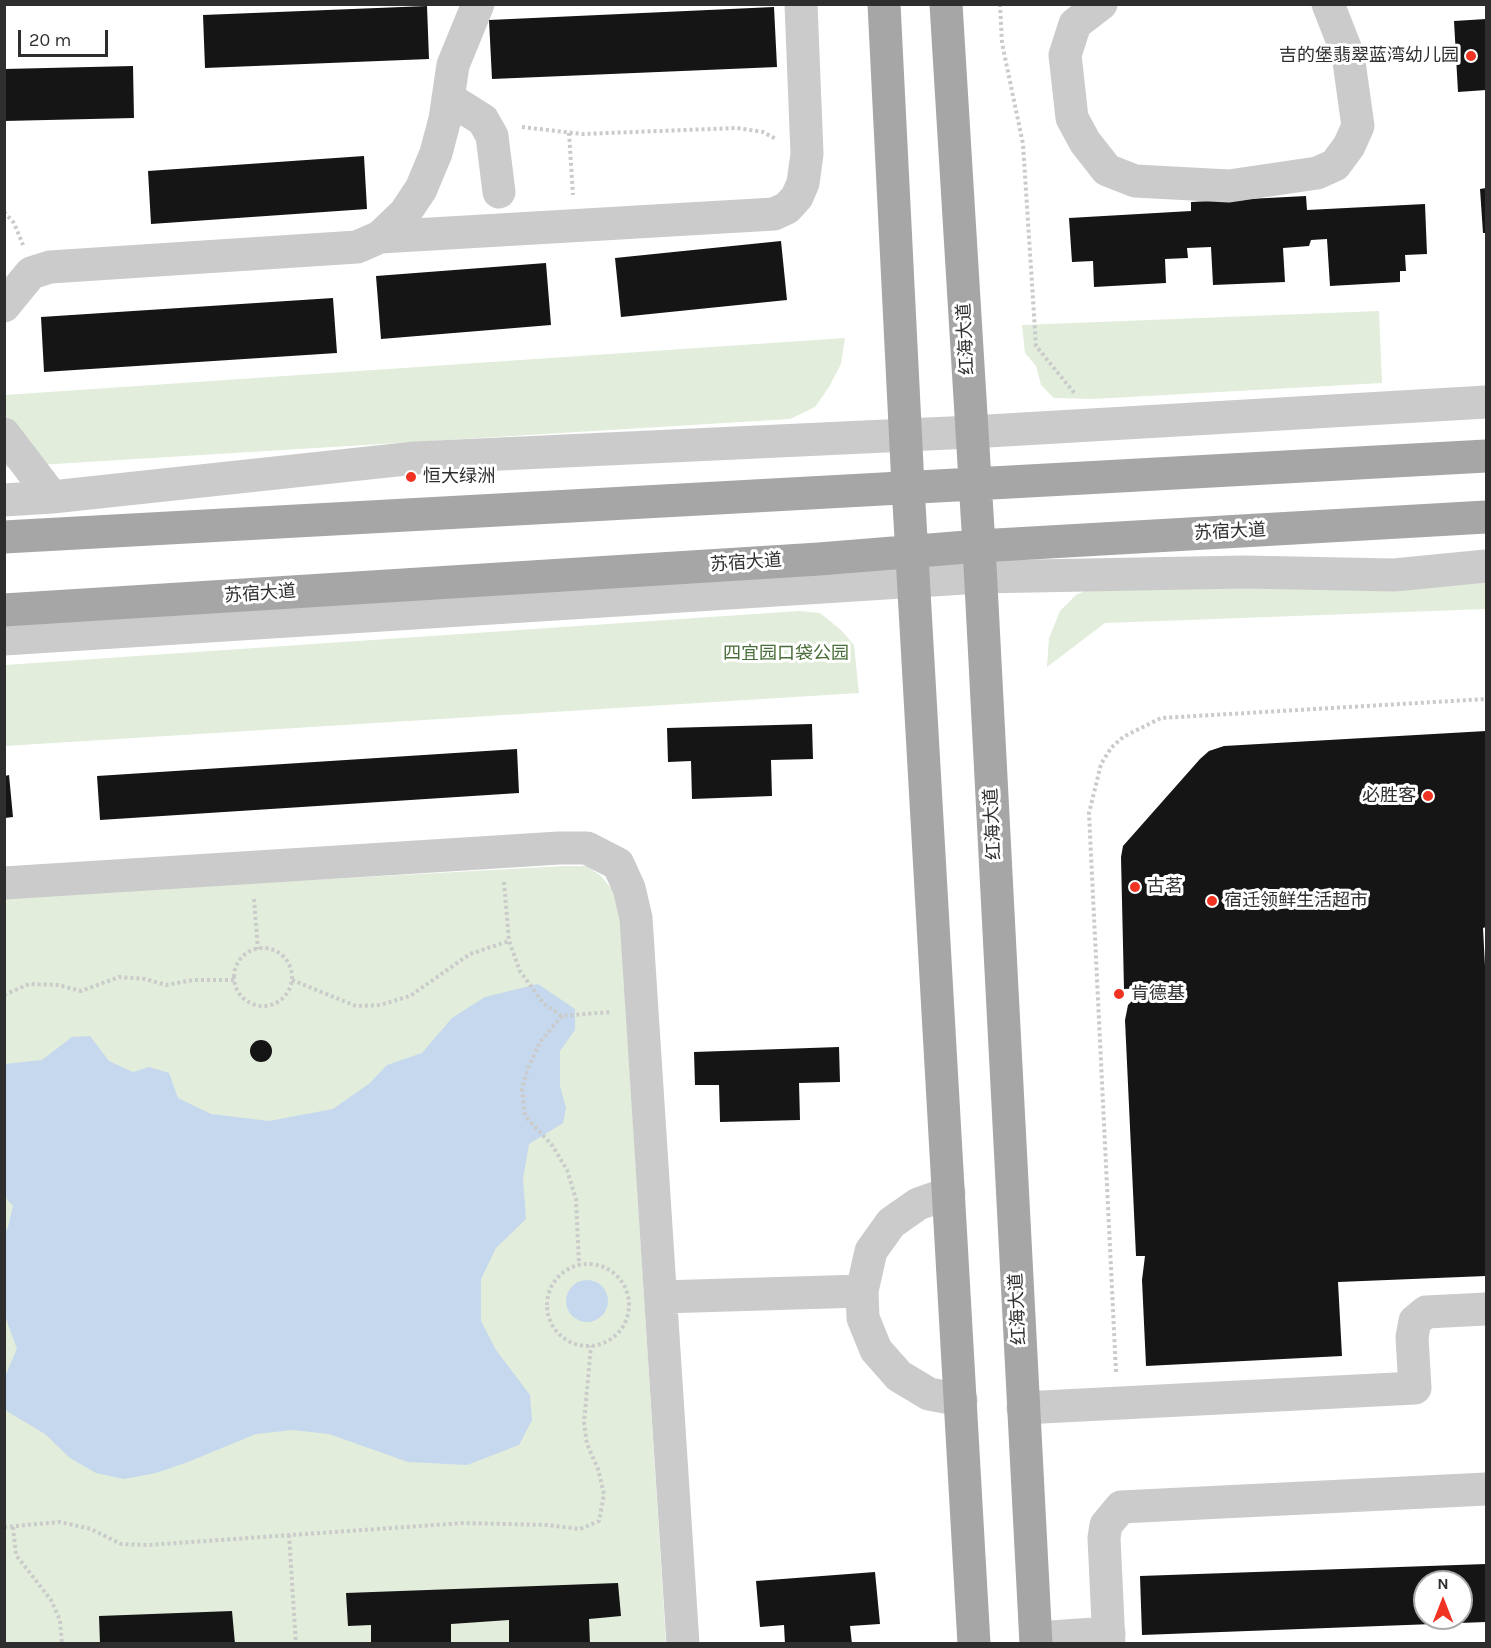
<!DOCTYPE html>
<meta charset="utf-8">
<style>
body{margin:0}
#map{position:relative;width:1491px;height:1648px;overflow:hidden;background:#fff;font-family:Karla,sans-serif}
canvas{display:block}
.frame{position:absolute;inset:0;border:6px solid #2e2e2e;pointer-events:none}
.north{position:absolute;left:1413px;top:1570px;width:60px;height:60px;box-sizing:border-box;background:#fff;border:2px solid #ababab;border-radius:50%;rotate:0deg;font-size:16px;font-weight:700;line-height:24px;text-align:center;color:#2e2e2e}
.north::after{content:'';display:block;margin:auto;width:21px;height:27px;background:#f13324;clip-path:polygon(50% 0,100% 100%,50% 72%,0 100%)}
.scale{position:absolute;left:18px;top:30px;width:90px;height:27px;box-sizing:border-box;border:3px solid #2e2e2e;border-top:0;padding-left:8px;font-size:18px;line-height:21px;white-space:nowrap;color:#2e2e2e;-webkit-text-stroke:4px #fff;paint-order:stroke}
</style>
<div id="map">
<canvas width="1491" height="1648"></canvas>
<div class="frame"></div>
<div class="north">N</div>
<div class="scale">20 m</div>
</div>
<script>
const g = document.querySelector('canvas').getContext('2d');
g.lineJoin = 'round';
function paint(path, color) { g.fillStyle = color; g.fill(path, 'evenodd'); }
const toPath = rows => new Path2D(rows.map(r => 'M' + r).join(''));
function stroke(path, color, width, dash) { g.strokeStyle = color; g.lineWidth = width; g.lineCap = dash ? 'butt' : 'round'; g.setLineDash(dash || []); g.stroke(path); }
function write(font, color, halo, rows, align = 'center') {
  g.font = font + ' Karla,"Noto Sans SC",sans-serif'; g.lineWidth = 6; g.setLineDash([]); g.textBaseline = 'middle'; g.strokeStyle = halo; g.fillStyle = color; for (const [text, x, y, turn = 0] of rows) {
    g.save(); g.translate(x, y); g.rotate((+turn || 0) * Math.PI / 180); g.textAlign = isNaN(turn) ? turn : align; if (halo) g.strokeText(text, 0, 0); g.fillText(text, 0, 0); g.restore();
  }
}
const green = toPath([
 [1379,311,1382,383,1093,399,1054,398,1041,385,1036,366,1025,353,1022,325],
 [845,338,841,364,829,387,815,407,790,419,5,467,5,395],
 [1486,576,1486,609,1105,623,1047,667,1049,638,1060,611,1076,595,1094,587],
 [799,611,820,613,841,630,854,645,859,693,5,746,5,665],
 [564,866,587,866,601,876,615,893,620,917,666,1643,5,1644,5,897]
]);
const water = toPath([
 [538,984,575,1009,575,1030,560,1051,560,1086,566,1108,563,1123,529,1144,523,1179,526,1219,496,1248,481,1279,481,1321,496,1350,530,1395,532,1420,519,1445,467,1465,408,1462,329,1434,293,1430,256,1434,188,1462,156,1473,124,1479,96,1473,70,1458,45,1434,5,1410,5,1376,17,1349,4,1313,5,1233,8,1227,13,1206,5,1197,5,1064,42,1060,72,1037,90,1036,109,1061,133,1072,149,1067,169,1073,178,1098,211,1114,269,1121,333,1109,370,1083,387,1065,422,1053,452,1018,485,997],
 '566 1301a21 21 0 1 1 42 0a21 21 0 1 1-42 0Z'
]);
const building = toPath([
 [427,6,429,59,205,68,203,15],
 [774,7,777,67,492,79,489,20],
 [1486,19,1486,90,1458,92,1454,21],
 [133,66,134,118,4,121,4,69],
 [364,156,367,209,151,224,148,171],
 [1486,188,1486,233,1483,233,1480,189],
 [1306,196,1307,210,1425,204,1427,254,1405,255,1406,271,1400,271,1400,282,1330,286,1327,239,1311,240,1309,246,1283,248,1285,282,1213,285,1211,247,1187,248,1188,258,1165,259,1166,283,1094,287,1093,261,1072,262,1069,218,1191,211,1191,202],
 [781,241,787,300,621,317,615,258],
 [546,263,551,325,381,339,376,276],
 [333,298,337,353,44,372,41,317],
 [812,724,813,759,771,760,772,796,692,799,691,761,668,762,667,728],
 [1486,731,1486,927,1483,928,1486,985,1486,1276,1338,1282,1342,1356,1146,1366,1142,1280,1145,1256,1136,1256,1125,1020,1128,1005,1145,988,1124,989,1121,857,1123,846,1200,759,1209,751,1224,746],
 [517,749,519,793,100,820,97,776],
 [9,775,13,817,5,818,5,776],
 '250 1051a11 11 0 1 1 22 0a11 11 0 1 1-22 0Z',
 [839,1047,840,1082,799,1083,800,1120,720,1122,719,1085,695,1085,694,1052],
 [1486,1564,1486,1622,1142,1635,1140,1576],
 [1425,1582,1461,1582,1461,1618,1425,1618],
 [875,1572,880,1624,850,1626,852,1644,785,1644,784,1625,760,1627,756,1581],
 [618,1583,621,1616,589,1619,590,1644,509,1644,509,1620,451,1624,451,1644,371,1644,371,1625,348,1626,346,1593],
 [232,1611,235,1644,100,1644,99,1616]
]);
const path = toPath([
 [1000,4,1002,43,1023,144,1036,346,1076,395],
 [522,127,582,134,737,128,763,132,776,139],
 [569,133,573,195],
 [4,212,14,223,23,245],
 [504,882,509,941,520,971,544,1004,562,1016,611,1012],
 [254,899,258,949],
 '234 977a29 29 0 1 1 58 0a29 29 0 1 1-58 0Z',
 [292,980,356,1006,380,1005,410,996,470,954,509,941],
 [4,995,29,984,58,985,81,991,119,977,145,979,166,985,193,980,235,980],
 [562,1016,540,1042,528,1068,522,1089,525,1116,552,1145,567,1170,576,1199,579,1265],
 '547 1305a41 41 0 1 1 82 0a41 41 0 1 1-82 0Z',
 [1116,1372,1089,813,1101,764,1111,748,1123,737,1161,718,1486,699],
 [4,1527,60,1522,91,1529,121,1544,148,1545,463,1523,547,1525,580,1529,599,1521,604,1494,598,1469,587,1444,584,1423,591,1346],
 [13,1527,16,1555,51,1600,60,1620,62,1644],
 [289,1535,296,1644]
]);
const minor = toPath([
 [1101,4,1075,24,1065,55,1072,118,1085,142,1107,170,1135,181,1229,186,1317,173,1335,165,1349,146,1358,126,1348,55,1328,4],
 [448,98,483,120,492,136,499,192],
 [380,237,774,214,787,208,797,197,803,183,807,154,801,4],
 [4,306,31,273,50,267,357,247,380,237,405,213,421,189,436,153,445,119,453,65,478,4],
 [4,434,52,497],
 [4,500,52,497,415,458,971,432,1486,402],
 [4,639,980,577,1244,572,1394,575,1486,566],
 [4,883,559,848,587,848,618,864,629,888,636,918,683,1644],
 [949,1193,918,1204,891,1223,871,1251,862,1291,863,1318,876,1350,899,1376,929,1394,961,1400],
 [661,1297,862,1291],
 [1023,1408,1415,1388,1412,1337,1415,1321,1426,1312,1486,1309],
 [1036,1638,1109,1633],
 [1109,1644,1104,1538,1106,1525,1121,1507,1486,1489]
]);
const major = toPath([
 [884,4,908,486,974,1644],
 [946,4,979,546,1036,1644],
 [4,537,1486,456],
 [4,610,819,559,979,546,1486,517]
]);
const markers = [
 [1471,56,6,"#f13324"],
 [411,477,6,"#f13324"],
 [1428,796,6,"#f13324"],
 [1135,887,6,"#f13324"],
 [1212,901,6,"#f13324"],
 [1119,994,6,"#f13324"]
];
const poiNames = [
 ["吉的堡翡翠蓝湾幼儿园",1459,56,"right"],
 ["恒大绿洲",423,477],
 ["必胜客",1416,796,"right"],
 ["古茗",1147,887],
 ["宿迁领鲜生活超市",1224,901],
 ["肯德基",1131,994]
];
const streetNames = [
 ["红海大道",966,339,-93],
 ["苏宿大道",1230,532,-3],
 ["苏宿大道",746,563,-4],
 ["苏宿大道",260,594,-4],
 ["红海大道",993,824,-93],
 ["红海大道",1018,1309,-93]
];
const parkNames = [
 ["四宜园口袋公园",786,654]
];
paint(green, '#e2eddb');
paint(water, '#c5d8ee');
paint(building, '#151515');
stroke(path, '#cbcbcb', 4, [3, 3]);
stroke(minor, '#cbcbcb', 33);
stroke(major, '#a6a6a6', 33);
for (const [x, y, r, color] of markers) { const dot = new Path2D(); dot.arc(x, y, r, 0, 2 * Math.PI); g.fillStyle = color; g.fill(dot); stroke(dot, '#fff', 2); }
write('18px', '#2e2e2e', '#fff', poiNames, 'left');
write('18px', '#2e2e2e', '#fff', streetNames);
write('18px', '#496d38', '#fff', parkNames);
</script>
